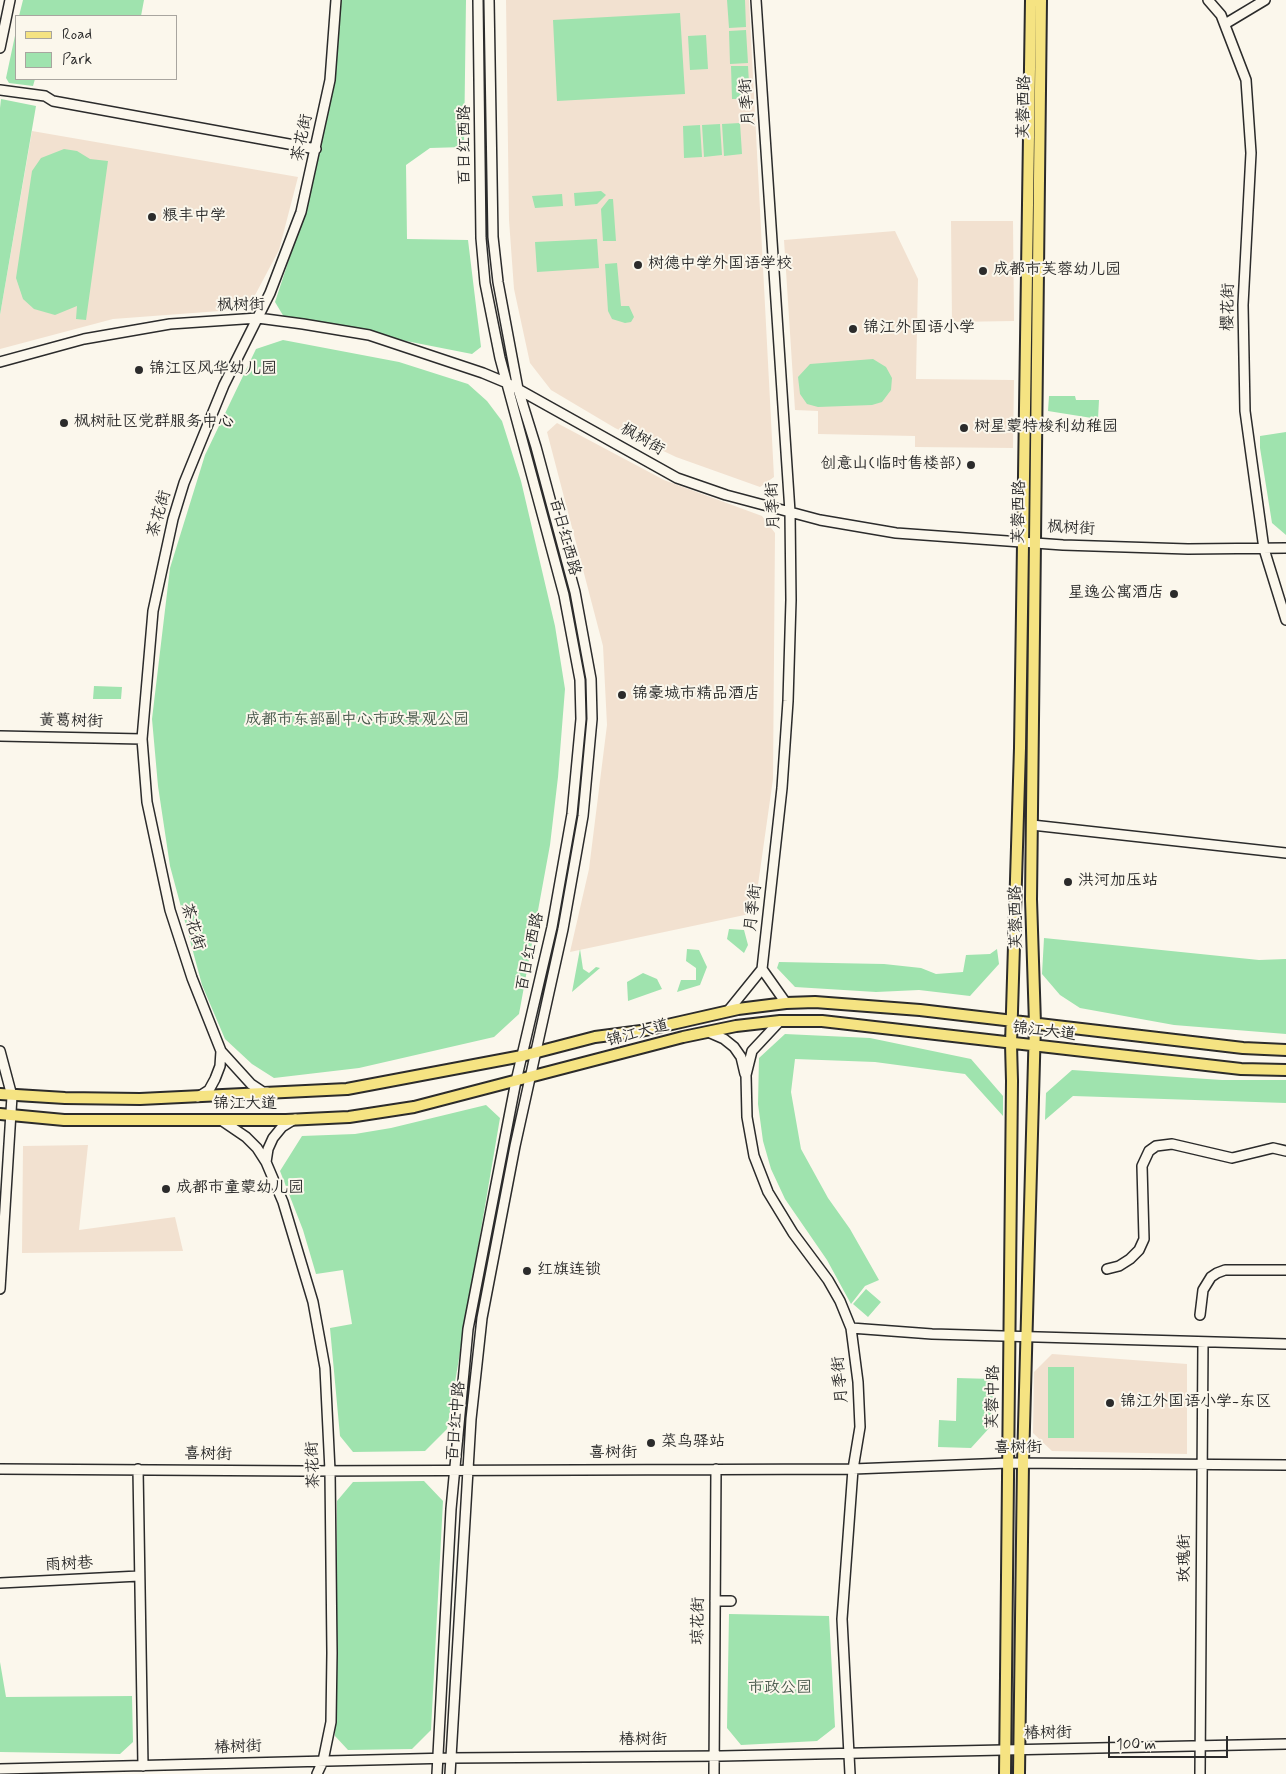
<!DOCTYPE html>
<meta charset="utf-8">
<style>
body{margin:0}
#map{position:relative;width:1286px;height:1774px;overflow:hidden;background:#fbf7ec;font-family:Mynerve,sans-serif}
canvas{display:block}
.legend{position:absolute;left:15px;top:15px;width:162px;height:65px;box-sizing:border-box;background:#fbf7ec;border:1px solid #a8a59f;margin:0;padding:6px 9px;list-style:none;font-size:15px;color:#2b2b2b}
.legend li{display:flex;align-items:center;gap:10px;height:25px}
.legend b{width:25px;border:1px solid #a8a59f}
.scale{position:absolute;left:1108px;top:1736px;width:120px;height:22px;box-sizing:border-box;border:2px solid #2b2b2b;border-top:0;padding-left:6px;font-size:15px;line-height:18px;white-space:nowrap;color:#2b2b2b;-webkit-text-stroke:4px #fbf7ec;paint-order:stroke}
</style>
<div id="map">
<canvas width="1286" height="1774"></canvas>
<ul class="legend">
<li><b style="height:6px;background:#f5e382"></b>Road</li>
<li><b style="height:14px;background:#9fe3ae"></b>Park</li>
</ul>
<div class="scale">100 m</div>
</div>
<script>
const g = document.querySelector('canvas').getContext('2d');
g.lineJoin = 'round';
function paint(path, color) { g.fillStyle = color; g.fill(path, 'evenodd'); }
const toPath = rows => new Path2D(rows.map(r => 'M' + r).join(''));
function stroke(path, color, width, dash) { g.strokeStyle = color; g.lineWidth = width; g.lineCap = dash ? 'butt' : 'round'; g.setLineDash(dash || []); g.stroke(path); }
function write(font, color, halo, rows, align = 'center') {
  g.font = font + ' Mynerve,"LXGW WenKai TC",sans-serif'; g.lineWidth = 4; g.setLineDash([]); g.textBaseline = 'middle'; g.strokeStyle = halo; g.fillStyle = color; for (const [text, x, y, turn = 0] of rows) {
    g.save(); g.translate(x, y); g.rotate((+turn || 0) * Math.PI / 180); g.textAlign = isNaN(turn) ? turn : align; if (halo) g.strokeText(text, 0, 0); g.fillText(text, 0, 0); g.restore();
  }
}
const built = toPath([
 [506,0,749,0,774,477,760,487,676,457,615,428,551,390,530,363,514,289,509,220],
 [32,131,298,177,279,250,254,297,233,310,113,319,0,349,0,315],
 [951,221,1013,221,1014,321,952,322],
 [895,231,918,279,916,379,1014,380,1013,448,915,447,915,436,818,434,818,411,795,410,784,240],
 [557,423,664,480,762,516,775,533,773,779,754,913,570,952,589,869,607,725,603,646,547,432],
 [88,1145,79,1230,175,1217,183,1251,22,1253,23,1146],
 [1052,1354,1187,1364,1187,1454,1052,1451,1033,1433,1034,1372]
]);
const green = toPath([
 [23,0,144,0,141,16,19,16],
 [340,0,466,0,464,147,430,148,406,165,407,239,468,240,481,347,472,354,284,317,275,302,307,205,331,97],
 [727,0,745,0,746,27,729,28],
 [680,13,685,94,557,101,553,20],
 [746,30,748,63,730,64,729,31],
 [16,31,16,79,35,79,33,86,9,83,6,78],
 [706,35,708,69,690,70,688,36],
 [748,66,750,99,732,99,731,66],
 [1,99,36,106,0,315,0,108],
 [740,123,742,154,724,156,722,124],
 [720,124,722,155,704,157,702,125],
 [700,125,702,157,684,158,683,126],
 [64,149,77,151,90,159,108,161,86,320,76,319,77,306,55,315,34,309,23,299,16,278,32,171,41,158],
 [601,191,606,195,597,204,575,206,574,193],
 [562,194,563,206,535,208,532,196],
 [609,199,613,199,616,241,603,241,601,209],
 [597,239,599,268,537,272,535,242],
 [617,263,621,306,629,306,634,317,631,322,625,323,612,319,608,311,605,264],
 [283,340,399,362,468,384,487,401,502,421,521,481,555,626,565,689,558,777,550,845,519,1014,494,1037,359,1068,274,1078,252,1064,225,1039,202,985,170,866,158,786,152,719,170,568,205,455,256,349],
 [873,359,886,367,892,378,891,390,882,402,872,405,818,407,807,404,800,394,798,377,810,364],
 [1049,396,1075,396,1076,400,1099,400,1098,419,1048,411],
 [1286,432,1286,535,1272,523,1260,448,1260,436],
 [94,686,122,687,121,699,93,699],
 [729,929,744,930,748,945,744,953,727,939],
 [1044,938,1259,960,1286,959,1286,1034,1174,1025,1080,1008,1060,995,1042,974],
 [580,949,583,969,589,973,596,967,600,968,572,992],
 [687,949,699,950,707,967,700,985,677,992,681,980,696,980,696,968,686,961],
 [997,949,999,964,970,996,919,990,876,992,795,987,777,968,779,962,884,964,921,968,936,974,963,972,966,955,990,954],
 [643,973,657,979,662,989,628,1001,627,982],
 [785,1034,870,1038,971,1059,1003,1096,1003,1116,965,1074,875,1062,795,1059,791,1092,801,1149,828,1198,850,1229,879,1280,865,1286,851,1304,827,1260,785,1199,771,1169,763,1141,758,1104,759,1058],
 [1072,1070,1222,1080,1286,1080,1286,1103,1073,1096,1045,1120,1046,1093],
 [486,1105,500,1118,447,1429,425,1451,353,1452,340,1436,330,1328,352,1324,343,1270,316,1274,303,1230,280,1171,302,1136,355,1134,391,1128],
 [866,1289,881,1302,868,1317,853,1304],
 [1048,1367,1074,1367,1074,1438,1048,1438],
 [957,1378,993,1379,992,1425,971,1448,938,1447,939,1420,956,1421],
 [424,1481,443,1501,431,1730,412,1749,348,1750,335,1736,337,1501,353,1482],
 [729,1614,829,1616,835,1727,817,1741,741,1745,727,1728],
 [0,1662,6,1697,132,1696,133,1742,120,1754,0,1752]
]);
const minor = toPath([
 [756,0,790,512,791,600,788,701,782,788,762,969,786,1003],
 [1208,0,1221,15,1246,80,1251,153,1243,305,1245,411,1264,549,1286,620],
 [1225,24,1265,0],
 [0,48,10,0],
 [0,90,45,96,53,101,316,149],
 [0,362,84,339,170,324,258,318,303,324,369,335,483,373,507,383,677,478,726,495,820,520,896,533,1063,545,1188,549,1286,548],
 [0,736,142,739],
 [1032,825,1286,853],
 [728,1011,762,969],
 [780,1021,752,1051,746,1075,747,1117,754,1156,768,1192,793,1233,828,1280,840,1301,851,1328,858,1382,860,1427,853,1469,842,1619,850,1774],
 [708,1032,724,1039,734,1047,741,1057,745,1074],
 [0,1051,12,1096,0,1289],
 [267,1092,263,1092,251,1084,221,1051,192,978,170,910,147,802,142,739,153,611,173,519,184,483,224,385,270,293,301,212,330,80,336,0],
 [198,1097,209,1090,215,1079,220,1066,221,1051],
 [221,1120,246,1137,257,1148,266,1162,283,1202,313,1302,325,1368,330,1471,332,1653,331,1722,323,1761,317,1774],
 [266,1162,268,1149,273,1138,282,1127,295,1119],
 [1107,1269,1119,1266,1130,1259,1139,1250,1144,1239,1142,1166,1149,1151,1156,1146,1172,1144,1232,1158,1273,1148,1286,1151],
 [1200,1315,1203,1290,1211,1277,1217,1273,1225,1270,1286,1270],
 [851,1328,932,1334,1286,1344],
 [0,1469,304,1471,853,1469,1008,1463,1286,1465],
 [138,1469,143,1766],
 [0,1583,139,1576],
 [715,1601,731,1601],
 [0,1769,451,1758,721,1756,1286,1744],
 [437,1774,451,1509,468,1329,516,1081,552,927,572,814,581,719,580,680,564,595,500,358,485,283,481,238,478,0],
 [450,1774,471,1419,482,1318,515,1146,563,929,583,816,592,719,591,679,575,592,536,447,518,389,498,282,493,237,489,0],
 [714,1774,716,1469],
 [1200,1774,1203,1342]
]);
const major = toPath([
 [0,1094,65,1098,140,1099,347,1089,522,1056,595,1037,641,1031,738,1009,786,1003,815,1002,920,1010,1243,1048,1286,1050],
 [0,1114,64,1120,286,1120,349,1117,414,1107,683,1037,736,1026,780,1021,822,1021,1241,1069,1286,1070],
 [1005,1774,1012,1081,1011,1044,1020,748,1031,0],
 [1019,1774,1023,1463,1035,1024,1031,899,1041,0]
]);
const markers = [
 [152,217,5,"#2b2b2b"],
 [638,265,5,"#2b2b2b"],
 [983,271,5,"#2b2b2b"],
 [853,329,5,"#2b2b2b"],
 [139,370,5,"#2b2b2b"],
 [64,423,5,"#2b2b2b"],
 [964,428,5,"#2b2b2b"],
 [971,465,5,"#2b2b2b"],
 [1174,594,5,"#2b2b2b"],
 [622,695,5,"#2b2b2b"],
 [1068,882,5,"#2b2b2b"],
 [166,1189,5,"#2b2b2b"],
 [527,1271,5,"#2b2b2b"],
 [1110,1403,5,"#2b2b2b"],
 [651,1443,5,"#2b2b2b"]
];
const streetNames = [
 ["月季街",748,102,-94],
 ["芙蓉西路",1025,107,-89],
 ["茶花街",303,138,-78],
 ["百日红西路",466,145,-90],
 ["枫树街",241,306,-1],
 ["樱花街",1229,307,-89],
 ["枫树街",642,440,30],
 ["月季街",774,506,-93],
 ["芙蓉西路",1020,512,-89],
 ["茶花街",160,514,-74],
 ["枫树街",1071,529,3],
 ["百日红西路",564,537,75],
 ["黄葛树街",71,722,1],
 ["月季街",754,908,-83],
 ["芙蓉西路",1017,917,-91],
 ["茶花街",192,927,73],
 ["百日红西路",531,952,-78],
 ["锦江大道",1044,1032,7],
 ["锦江大道",638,1034,-15],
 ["锦江大道",245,1105],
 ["月季街",841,1380,-95],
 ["芙蓉中路",994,1397,-89],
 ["百日红中路",457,1421,-85],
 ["喜树街",1018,1449],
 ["喜树街",613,1454],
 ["喜树街",208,1455,1],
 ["茶花街",314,1465,-92],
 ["玫瑰街",1186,1558,-90],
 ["雨树巷",69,1565,-3],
 ["琼花街",699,1621,-89],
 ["椿树街",1048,1734,-1],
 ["椿树街",643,1741],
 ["椿树街",238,1748,-2]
];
const poiNames = [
 ["粮丰中学",162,217],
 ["树德中学外国语学校",648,265],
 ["成都市芙蓉幼儿园",993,271],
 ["锦江外国语小学",863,329],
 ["锦江区风华幼儿园",149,370],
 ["枫树社区党群服务中心",74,423],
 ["树星蒙特梭利幼稚园",974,428],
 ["创意山(临时售楼部)",961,465,"right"],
 ["星逸公寓酒店",1164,594,"right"],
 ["锦豪城市精品酒店",632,695],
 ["洪河加压站",1078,882],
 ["成都市童蒙幼儿园",176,1189],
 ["红旗连锁",537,1271],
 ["锦江外国语小学-东区",1120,1403],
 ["菜鸟驿站",661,1443]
];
const parkNames = [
 ["成都市东部副中心市政景观公园",357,721],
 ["市政公园",780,1689]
];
paint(built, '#f2e1d0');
paint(green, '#9fe3ae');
stroke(minor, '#2b2b2b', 12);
stroke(major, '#2b2b2b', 14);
stroke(minor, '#fbf7ec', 9);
stroke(major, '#f5e382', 10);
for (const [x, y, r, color] of markers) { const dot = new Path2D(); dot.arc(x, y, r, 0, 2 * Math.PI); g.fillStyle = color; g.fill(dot); stroke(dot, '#fbf7ec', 2); }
write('16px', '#2b2b2b', '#fbf7ec', streetNames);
write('16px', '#2b2b2b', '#fbf7ec', poiNames, 'left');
write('16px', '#48594c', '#fbf7ec', parkNames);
</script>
